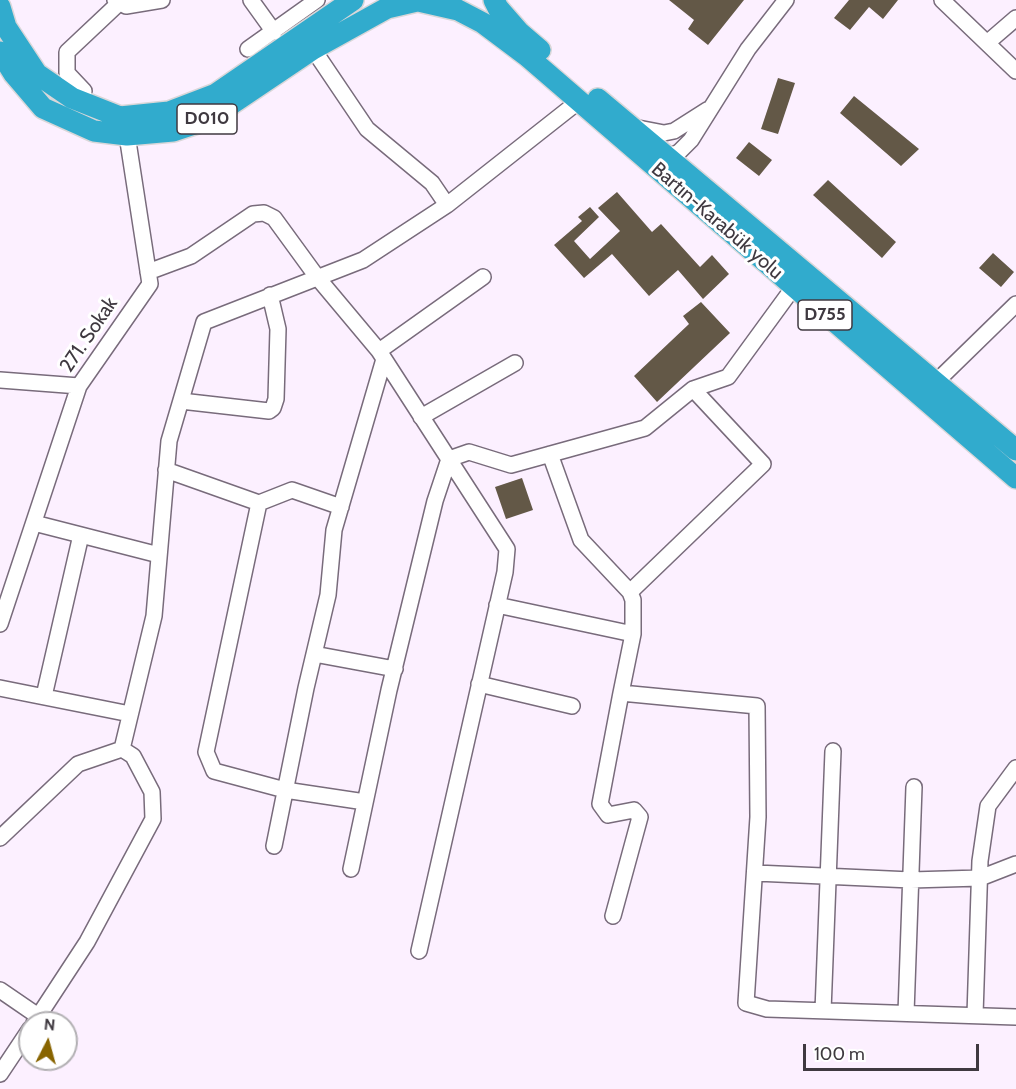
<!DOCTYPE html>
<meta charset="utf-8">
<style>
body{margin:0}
#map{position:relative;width:1016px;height:1089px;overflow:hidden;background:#fcf0ff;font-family:Cabin,sans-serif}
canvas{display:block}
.north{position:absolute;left:18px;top:1011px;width:60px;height:60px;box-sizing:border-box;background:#fff;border:2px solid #b2b0b3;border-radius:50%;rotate:6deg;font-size:16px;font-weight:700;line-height:24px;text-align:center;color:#3f3940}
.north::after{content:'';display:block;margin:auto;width:21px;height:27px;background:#886400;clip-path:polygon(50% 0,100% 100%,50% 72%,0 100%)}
.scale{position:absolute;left:803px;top:1044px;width:176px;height:27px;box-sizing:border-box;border:3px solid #3f3940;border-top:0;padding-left:8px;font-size:18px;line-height:21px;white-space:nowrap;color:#3f3940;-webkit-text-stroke:4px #fff;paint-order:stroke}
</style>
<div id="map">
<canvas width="1016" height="1089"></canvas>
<div class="north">N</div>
<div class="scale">100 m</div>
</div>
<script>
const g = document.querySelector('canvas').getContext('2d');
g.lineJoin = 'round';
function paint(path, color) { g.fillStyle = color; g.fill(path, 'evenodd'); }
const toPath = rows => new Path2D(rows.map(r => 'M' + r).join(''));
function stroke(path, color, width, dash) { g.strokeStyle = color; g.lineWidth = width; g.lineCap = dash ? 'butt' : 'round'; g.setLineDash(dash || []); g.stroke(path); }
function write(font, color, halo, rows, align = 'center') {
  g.font = font + ' Cabin,sans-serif'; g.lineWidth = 6; g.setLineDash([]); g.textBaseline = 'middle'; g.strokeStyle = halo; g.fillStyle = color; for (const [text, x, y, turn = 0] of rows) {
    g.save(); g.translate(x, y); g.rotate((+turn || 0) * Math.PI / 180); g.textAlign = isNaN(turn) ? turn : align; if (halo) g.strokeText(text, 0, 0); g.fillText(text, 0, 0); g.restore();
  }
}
const building = toPath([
 [669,0,744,0,708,45,688,29,694,20],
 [849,0,898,0,883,19,869,7,850,30,834,18],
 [778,78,795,83,778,134,761,129],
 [854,96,919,149,901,166,840,113],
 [749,142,772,160,759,176,736,158],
 [828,180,896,242,882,258,813,195],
 [617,192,652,232,661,224,700,267,712,255,729,274,703,299,678,270,649,296,612,254,584,278,554,245,582,221,578,217,590,207,599,217,574,241,590,259,620,231,598,208],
 [993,253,1014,272,1001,287,979,268],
 [701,302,730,333,657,402,634,376,689,324,683,316],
 [522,478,533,510,506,519,495,487]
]);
const minor = toPath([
 [115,0,126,6,162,0],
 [251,0,274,32],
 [942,0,1016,71],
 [987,43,1016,18],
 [248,49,317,0],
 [84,91,67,73,67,52,118,4],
 [633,127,664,133,674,131,707,110],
 [659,157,669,157,679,152,691,140,748,49,786,0],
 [447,205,579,101],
 [148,272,191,256,253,214,264,213,274,218,317,277,379,351,507,549,505,572,419,951],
 [379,351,483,277],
 [0,380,79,386],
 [936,382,1016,304],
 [181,401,269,411,273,408,276,399,278,329,270,295],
 [421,417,515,363],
 [550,454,581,540,630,592,633,600,633,634,621,693,757,706,758,817,746,1003,767,1009,1016,1017],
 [166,470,259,503,292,490,341,507],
 [259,503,206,752,214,771,285,790,365,802],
 [34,523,159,555],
 [630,592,763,464,693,389],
 [497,605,633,634],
 [0,624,79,386,150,284,127,135],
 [314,654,395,669],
 [479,684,572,706],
 [0,688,130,714],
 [44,696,81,535],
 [0,838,78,764,122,749],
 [274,846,306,688,328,595,334,530,384,359],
 [351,869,389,690,435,501,449,459,469,452,511,465,645,428,693,389,728,377,793,288],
 [756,873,911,880,980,878,1016,864],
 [613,916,640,817,634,810,608,815,600,804,621,693],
 [0,990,38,1016],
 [823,1011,833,751],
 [906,1013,914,787],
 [975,1015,980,861,988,806,1016,768],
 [34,1023,87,942,153,819,152,792,133,756,122,749,154,616,169,441,204,322,363,260,447,205,432,183,367,129,313,49],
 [0,1074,30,1029]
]);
const highway = toPath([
 [414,0,458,10,483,23,527,56,1016,478],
 [494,0,498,8,519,32,540,50],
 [0,7,6,27,37,74,72,98,120,117,169,112,216,94,353,0],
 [0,52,14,74,43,108,94,131,127,135,173,131,209,119,313,49,387,8,417,1],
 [598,99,1016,450]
]);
const shields = [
 [207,119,60],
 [825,315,54]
];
const shieldNames = [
 ["D010",207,119],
 ["D755",825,315]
];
const streetNames = [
 ["Bartın-Karabük yolu",717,221,41],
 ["271. Sokak",89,335,-56]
];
paint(building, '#635847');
stroke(minor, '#786b7b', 18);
stroke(highway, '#d9d7d9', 24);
stroke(minor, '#fff', 15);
stroke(highway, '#31abcd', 21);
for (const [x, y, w] of shields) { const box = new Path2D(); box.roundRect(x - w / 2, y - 15, w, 30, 4.5); g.fillStyle = '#fff'; g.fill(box); stroke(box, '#3f3940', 1.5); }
write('bold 18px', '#3f3940', null, shieldNames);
write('20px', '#3f3940', '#fff', streetNames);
</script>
